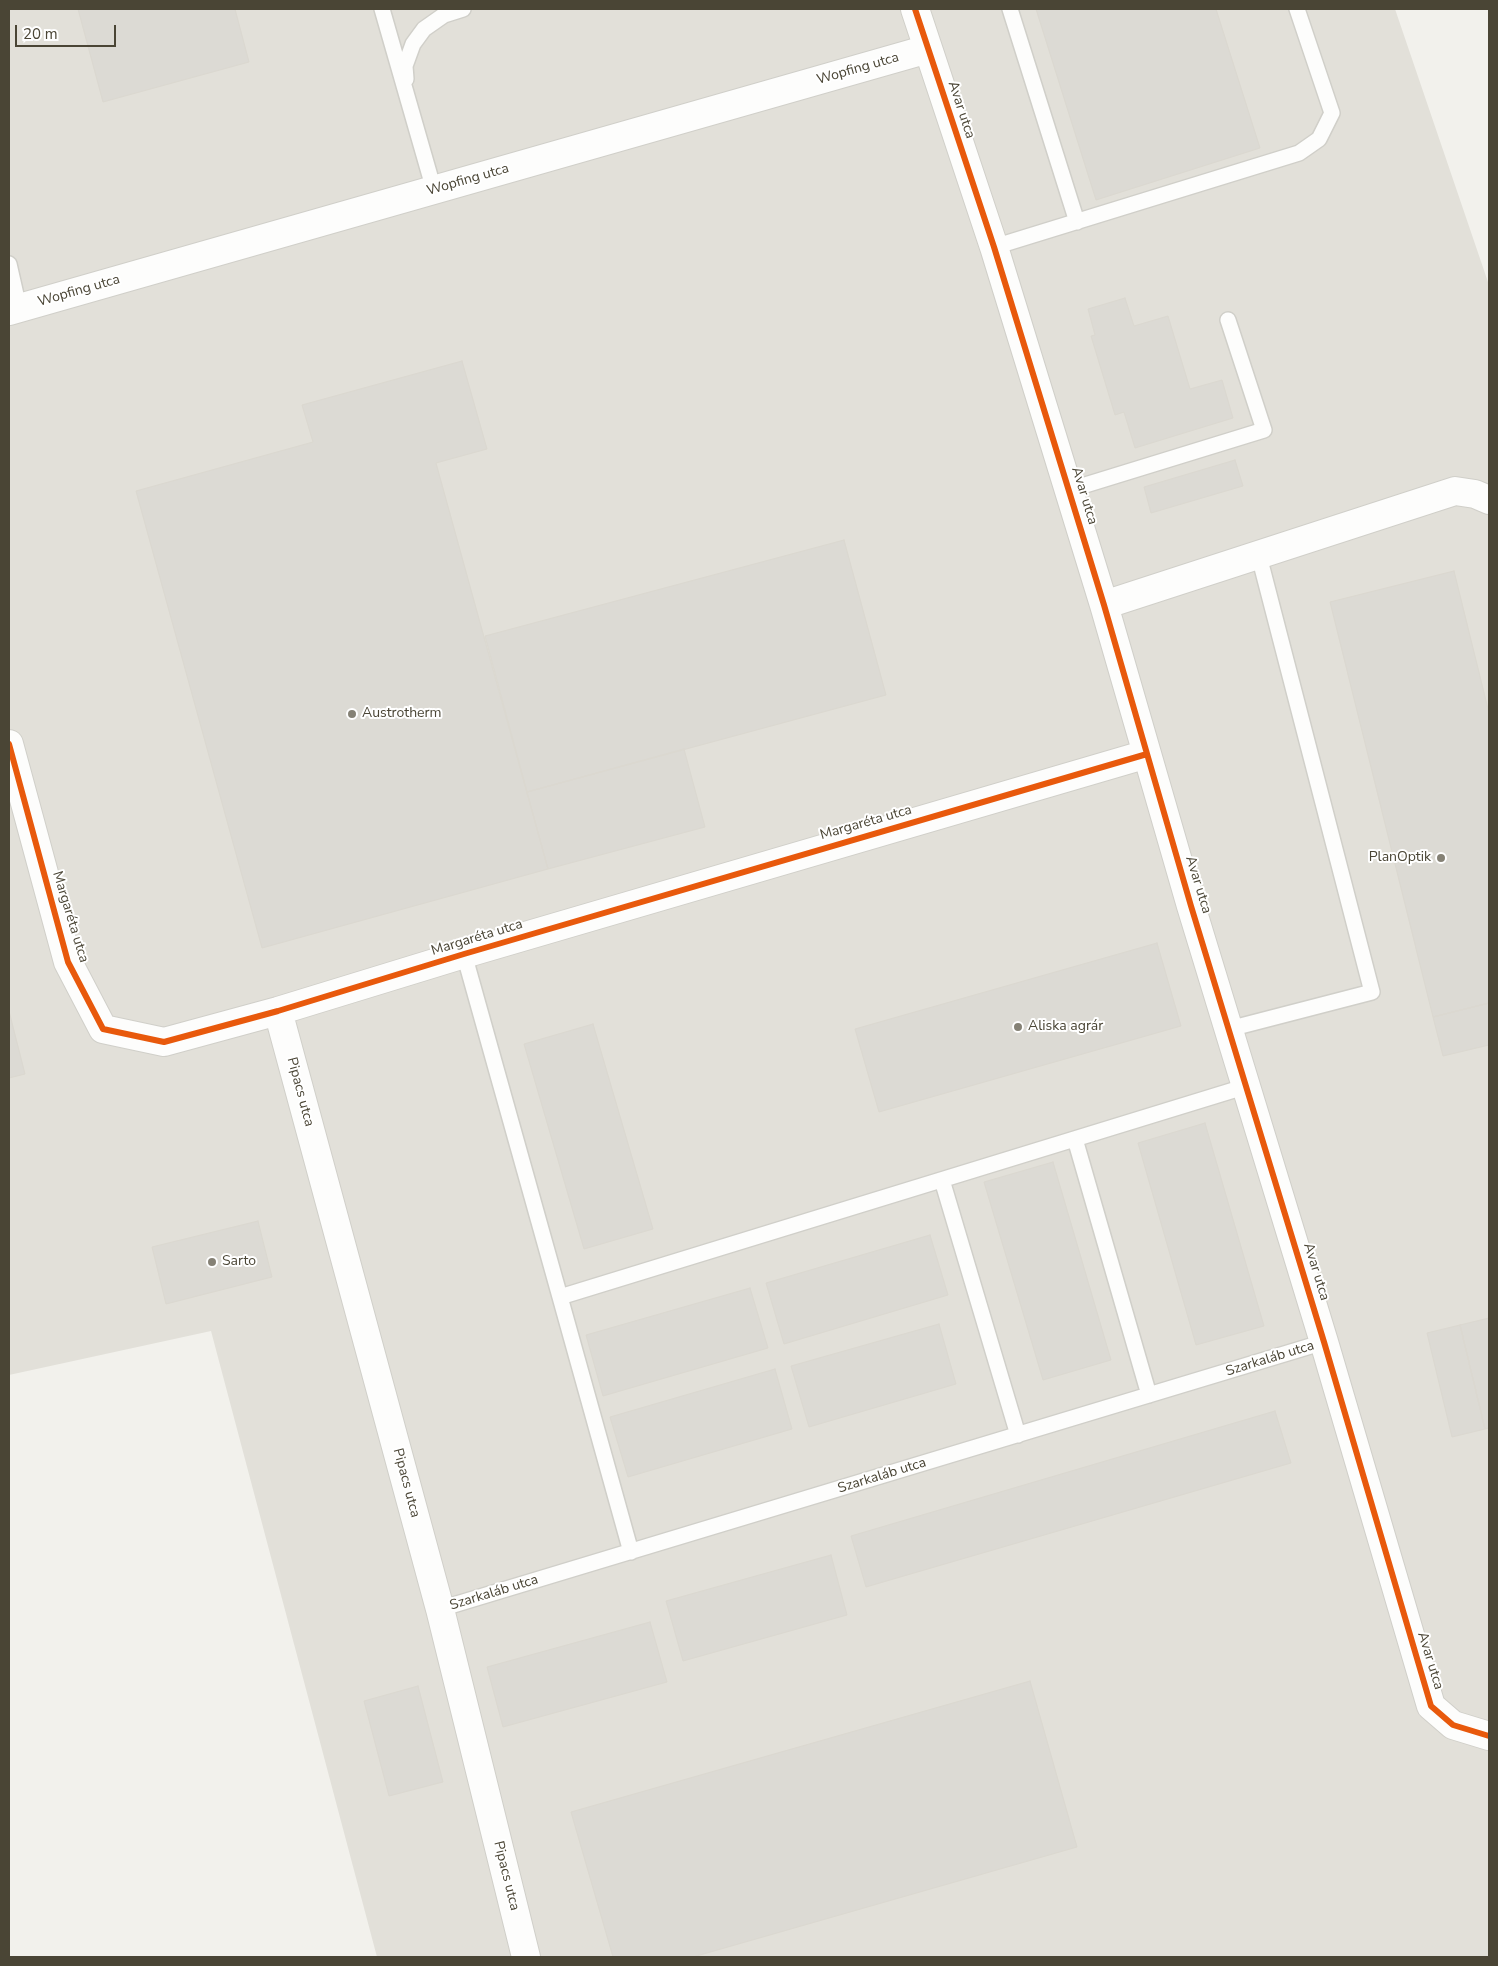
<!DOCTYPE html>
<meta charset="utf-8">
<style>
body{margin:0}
#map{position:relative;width:1498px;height:1966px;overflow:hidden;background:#f2f1ec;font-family:"Nunito Sans",sans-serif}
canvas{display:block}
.frame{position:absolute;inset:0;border:10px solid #4a4535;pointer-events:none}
.scale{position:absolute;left:15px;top:25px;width:101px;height:22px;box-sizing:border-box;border:2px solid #4a4535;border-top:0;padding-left:6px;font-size:15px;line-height:18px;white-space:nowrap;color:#4a4535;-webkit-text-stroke:4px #fff;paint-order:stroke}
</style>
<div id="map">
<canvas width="1498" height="1966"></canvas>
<div class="frame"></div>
<div class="scale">20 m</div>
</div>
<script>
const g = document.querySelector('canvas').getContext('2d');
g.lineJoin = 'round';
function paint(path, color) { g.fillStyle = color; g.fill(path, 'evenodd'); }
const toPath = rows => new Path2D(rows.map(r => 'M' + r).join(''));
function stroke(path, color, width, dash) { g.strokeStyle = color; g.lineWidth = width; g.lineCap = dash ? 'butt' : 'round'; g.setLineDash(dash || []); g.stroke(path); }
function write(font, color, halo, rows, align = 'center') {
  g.font = font + ' "Nunito Sans",sans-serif'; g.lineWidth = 4; g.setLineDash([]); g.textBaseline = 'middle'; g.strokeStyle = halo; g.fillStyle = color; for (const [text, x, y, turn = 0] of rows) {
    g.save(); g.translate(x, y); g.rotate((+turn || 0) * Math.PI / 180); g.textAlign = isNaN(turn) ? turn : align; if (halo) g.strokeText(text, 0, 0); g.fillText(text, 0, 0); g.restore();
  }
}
const industrial = toPath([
 [9,9,1395,9,1489,285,1489,1957,377,1957,211,1331,9,1375]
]);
const building = toPath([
 [78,9,235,9,249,62,103,102,78,9],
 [1036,9,1216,9,1260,148,1096,200,1036,9],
 [1125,298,1134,326,1168,316,1190,389,1222,380,1233,418,1135,448,1124,412,1115,415,1091,336,1095,335,1088,309,1125,298],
 [462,361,487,449,436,463,548,869,262,948,136,491,313,442,302,405,462,361],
 [1235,460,1243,486,1151,513,1144,487,1235,460],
 [844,540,886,695,527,792,485,636,844,540],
 [1454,571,1489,713,1489,1003,1433,1017,1330,602,1454,571],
 [684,749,705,827,548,869,527,792,684,749],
 [1157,943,1181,1026,879,1112,855,1029,1157,943],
 [1489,1003,1489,1045,1443,1056,1433,1017,1489,1003],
 [9,1011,25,1074,9,1078,9,1011],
 [593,1024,653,1229,584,1249,524,1044,593,1024],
 [1205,1123,1264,1326,1196,1345,1138,1143,1205,1123],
 [1053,1162,1111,1360,1043,1380,984,1182,1053,1162],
 [258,1221,272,1277,166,1304,152,1247,258,1221],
 [930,1235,948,1295,784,1344,766,1283,930,1235],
 [750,1288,768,1348,603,1396,586,1335,750,1288],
 [1489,1318,1489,1428,1485,1429,1460,1325,1489,1318],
 [939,1324,956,1384,809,1427,791,1366,939,1324],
 [1460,1325,1485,1429,1452,1437,1427,1333,1460,1325],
 [775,1369,792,1429,628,1477,610,1417,775,1369],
 [1275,1411,1291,1463,866,1587,851,1536,1275,1411],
 [831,1555,847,1615,683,1661,666,1601,831,1555],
 [650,1622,667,1682,503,1727,487,1667,650,1622],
 [1030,1681,1077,1847,693,1957,613,1957,571,1812,1030,1681],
 [418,1686,443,1782,389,1796,364,1701,418,1686]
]);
const service = toPath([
 [382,9,434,190],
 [1010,9,1077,222],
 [406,79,405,66,413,44,424,29,444,15,463,9],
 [994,247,1299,153,1319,139,1332,113,1297,9],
 [9,264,19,308],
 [1069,490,1264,430,1228,320],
 [464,954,560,1297],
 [1229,1029,1372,992,1259,556],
 [1075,1139,1149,1395],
 [942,1180,1018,1435],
 [631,1552,560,1297,1247,1086],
 [440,1609,1324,1342]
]);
const minor = toPath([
 [915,9,994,247,1104,605,1191,906,1324,1342,1431,1706,1453,1725,1489,1736],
 [9,311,928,49],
 [1104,605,1455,491,1475,494,1489,500],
 [9,744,68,962,103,1029,164,1042,278,1011,464,954,1147,754],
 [278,1011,440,1609,526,1957]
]);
const cycleway = toPath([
 [915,9,994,247,1104,605,1191,906,1324,1342,1431,1706,1453,1725,1489,1736],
 [9,744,68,962,103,1029,164,1042,278,1011,464,954,1147,754]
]);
const markers = [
 [352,714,5,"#858175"],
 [1441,858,5,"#858175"],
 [1018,1027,5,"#858175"],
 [212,1262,5,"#858175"]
];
const streetNames = [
 ["Wopfing utca",858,69,-16],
 ["Avar utca",961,110,72],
 ["Wopfing utca",468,180,-16],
 ["Wopfing utca",79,291,-16],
 ["Avar utca",1084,496,73],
 ["Margaréta utca",866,823,-16],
 ["Avar utca",1198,885,73],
 ["Margaréta utca",70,917,73],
 ["Margaréta utca",477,938,-17],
 ["Pipacs utca",300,1092,75],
 ["Avar utca",1316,1272,73],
 ["Szarkaláb utca",1270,1359,-17],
 ["Szarkaláb utca",882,1476,-17],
 ["Pipacs utca",406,1483,75],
 ["Szarkaláb utca",494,1593,-17],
 ["Avar utca",1430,1661,73],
 ["Pipacs utca",506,1876,76]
];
const poiNames = [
 ["Austrotherm",362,714],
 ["PlanOptik",1431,858,"right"],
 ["Aliska agrár",1028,1027],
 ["Sarto",222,1262]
];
paint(industrial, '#e2e0d9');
paint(building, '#dcdad4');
stroke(building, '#dbd8d0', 1);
stroke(service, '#d0cfc9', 18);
stroke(minor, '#d0cfc9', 30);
stroke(service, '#fdfdfc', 15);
stroke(minor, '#fdfdfc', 28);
stroke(cycleway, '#e8590c', 6);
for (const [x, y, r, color] of markers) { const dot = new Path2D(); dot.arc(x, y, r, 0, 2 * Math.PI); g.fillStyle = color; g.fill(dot); stroke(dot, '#fff', 2); }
write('14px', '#4a4535', '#fff', streetNames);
write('14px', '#4a4535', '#fff', poiNames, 'left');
</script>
